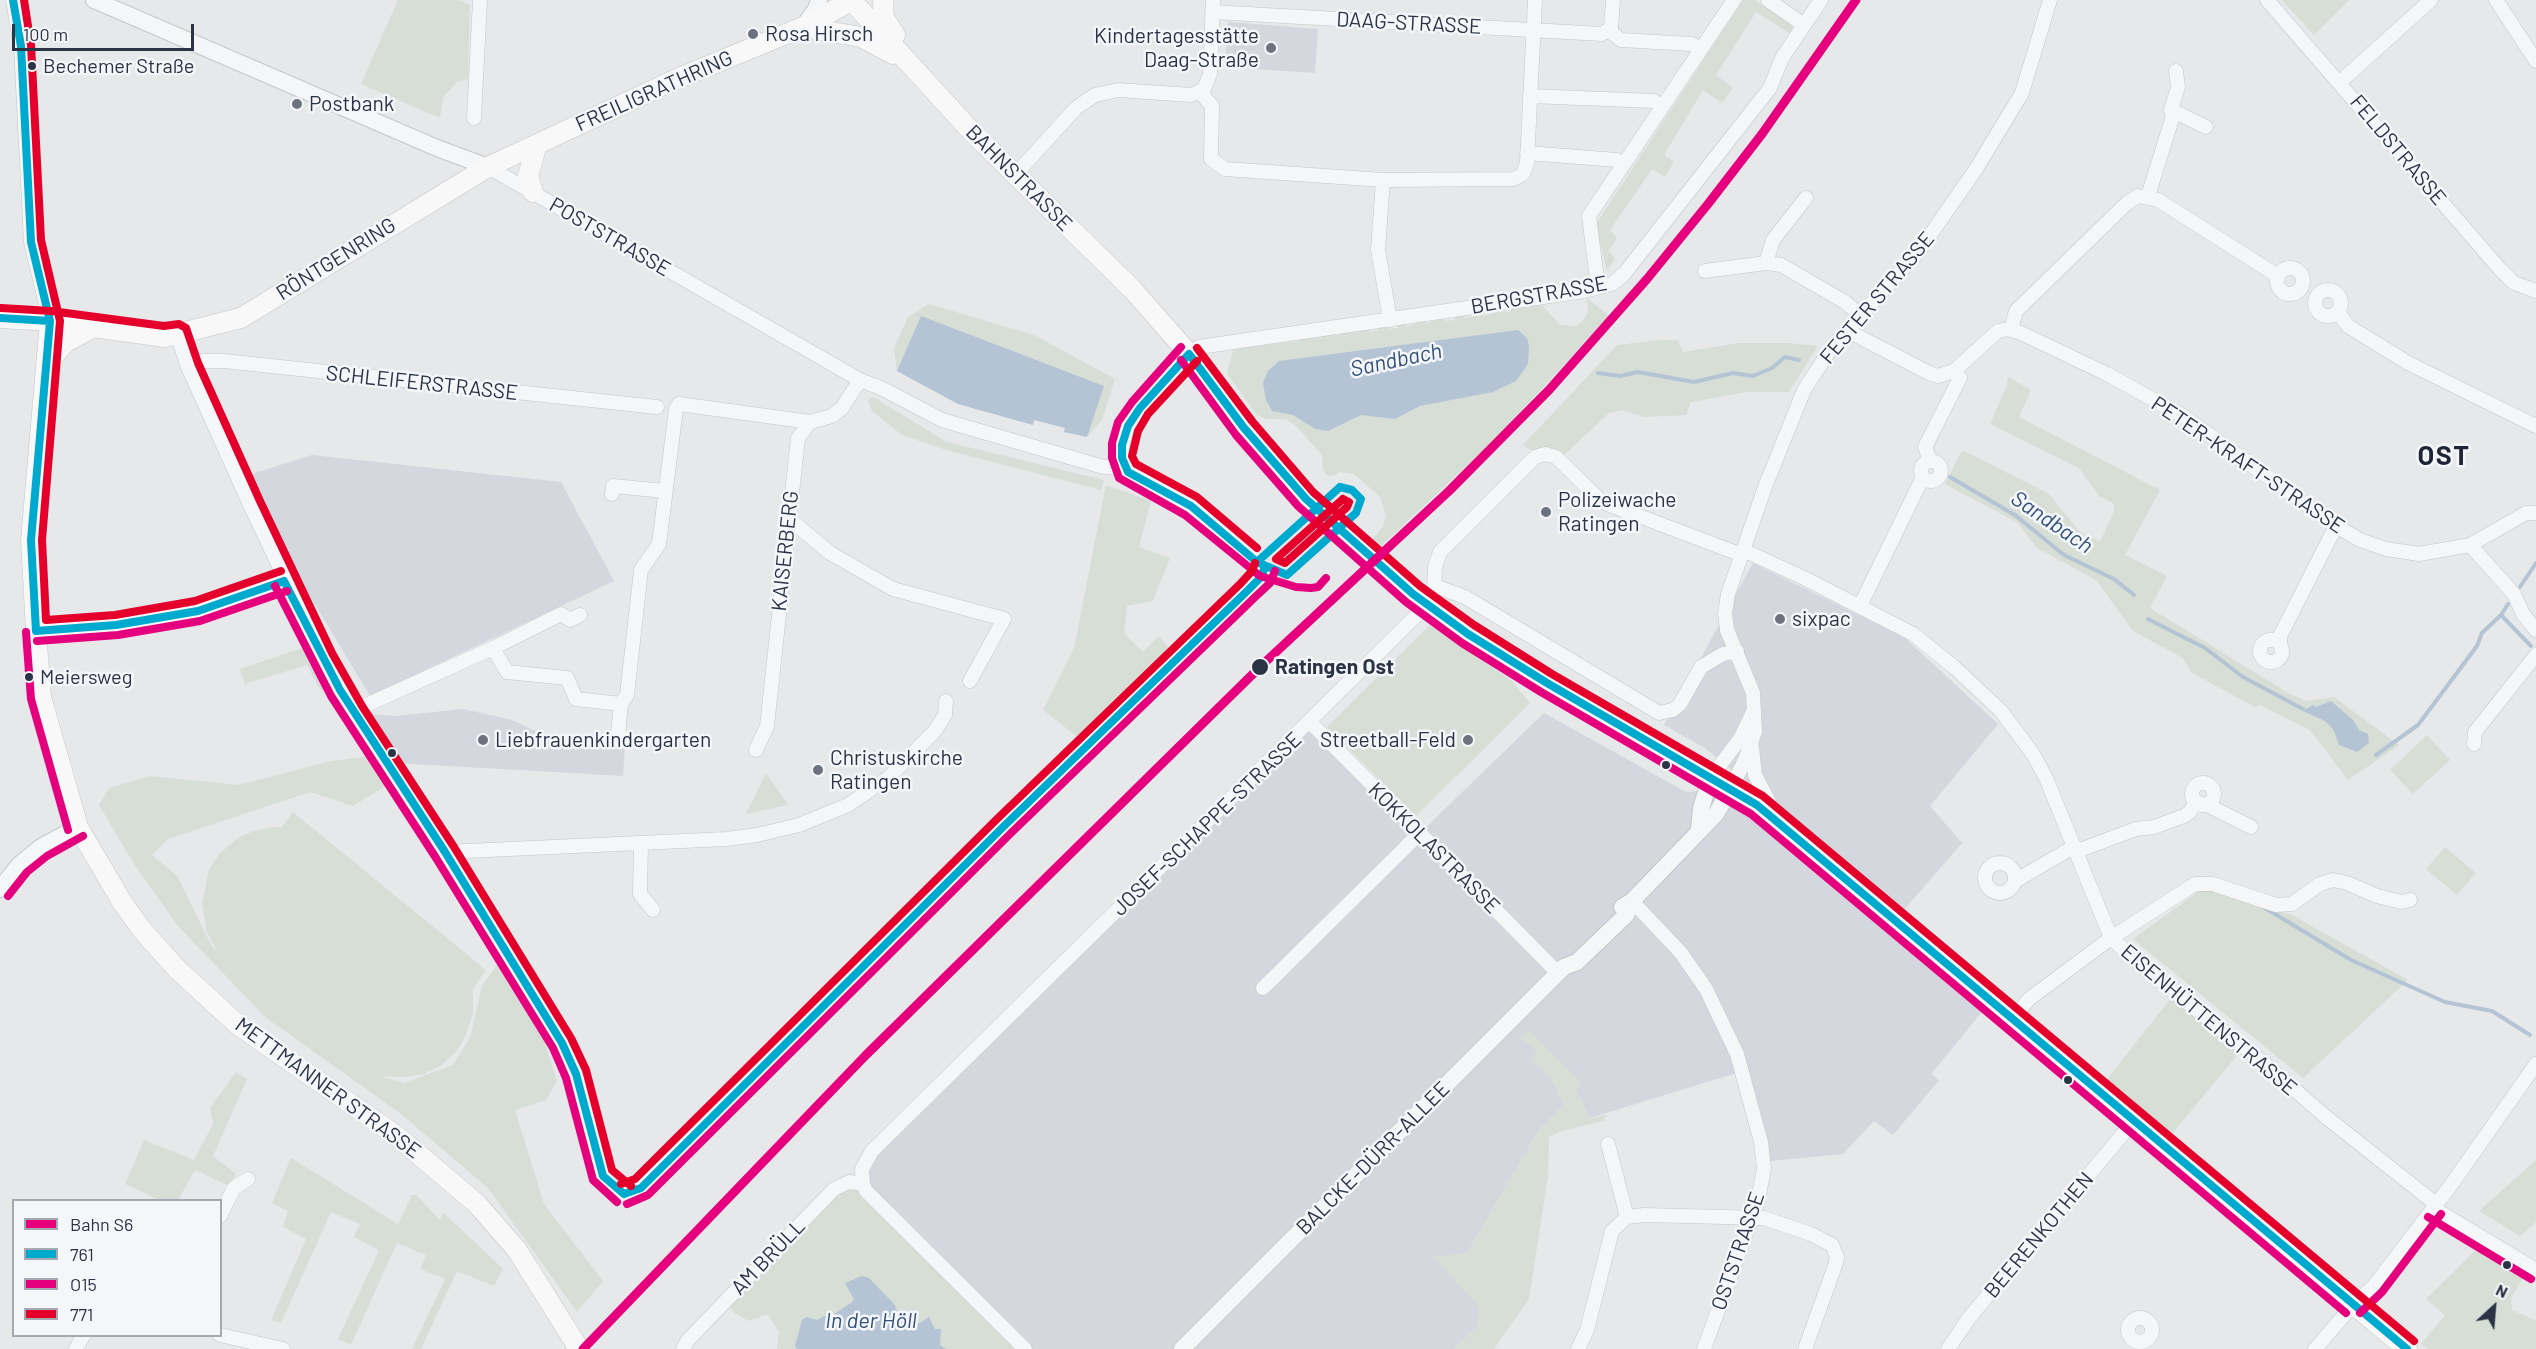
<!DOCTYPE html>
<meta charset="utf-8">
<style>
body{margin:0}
#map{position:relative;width:2536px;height:1349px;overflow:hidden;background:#e6e8ea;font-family:Barlow,sans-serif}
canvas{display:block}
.legend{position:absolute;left:12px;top:1199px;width:210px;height:138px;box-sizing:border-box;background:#f4f6f9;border:2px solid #a4a8b1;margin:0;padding:8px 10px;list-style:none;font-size:18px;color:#2b3445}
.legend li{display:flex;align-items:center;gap:12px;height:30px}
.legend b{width:30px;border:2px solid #a4a8b1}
.north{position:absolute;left:2464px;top:1277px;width:60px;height:60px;-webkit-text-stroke:4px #f4f6f9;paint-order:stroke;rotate:26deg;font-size:16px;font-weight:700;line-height:24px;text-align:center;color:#2b3445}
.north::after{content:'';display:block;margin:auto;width:21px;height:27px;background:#2b3445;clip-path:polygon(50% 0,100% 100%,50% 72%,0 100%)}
.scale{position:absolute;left:12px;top:24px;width:182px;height:27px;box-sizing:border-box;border:3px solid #2b3445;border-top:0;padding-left:8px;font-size:18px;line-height:21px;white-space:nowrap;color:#2b3445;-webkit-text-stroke:4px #f4f6f9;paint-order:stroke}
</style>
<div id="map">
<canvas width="2536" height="1349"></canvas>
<ul class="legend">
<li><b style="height:8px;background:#e6007e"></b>Bahn S6</li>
<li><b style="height:8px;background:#00a9ce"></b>761</li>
<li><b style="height:8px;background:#e5007d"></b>O15</li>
<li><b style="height:8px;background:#e4002b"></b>771</li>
</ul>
<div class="north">N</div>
<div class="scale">100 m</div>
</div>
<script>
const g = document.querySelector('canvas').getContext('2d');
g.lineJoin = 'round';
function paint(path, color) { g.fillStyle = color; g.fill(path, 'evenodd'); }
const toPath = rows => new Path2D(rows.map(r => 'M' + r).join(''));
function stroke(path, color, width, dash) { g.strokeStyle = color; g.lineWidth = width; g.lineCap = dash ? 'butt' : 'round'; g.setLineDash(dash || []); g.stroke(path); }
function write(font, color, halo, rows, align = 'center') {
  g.font = font + ' Barlow,sans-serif'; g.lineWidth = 5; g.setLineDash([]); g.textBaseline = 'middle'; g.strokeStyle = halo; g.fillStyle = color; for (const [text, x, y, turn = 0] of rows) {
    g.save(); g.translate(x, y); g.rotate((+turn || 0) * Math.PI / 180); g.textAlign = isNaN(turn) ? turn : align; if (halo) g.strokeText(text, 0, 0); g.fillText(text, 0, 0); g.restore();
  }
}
const built = toPath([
 [1228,22,1318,29,1315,73,1225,67],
 [312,455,561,482,614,581,370,696,297,574,252,474],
 [1753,563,1905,638,1998,724,1930,806,1962,843,1903,911,1705,748,1664,725],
 [463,709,512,720,540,733,625,747,623,776,396,763,371,714,395,716],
 [1544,713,1686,792,1731,788,1990,1002,1931,1074,1939,1080,1893,1135,1874,1121,1843,1154,1771,1161,1763,1155,1743,1071,1590,1118,1575,1089,1581,1083,1528,1030,1522,1038,1538,1053,1532,1059,1551,1077,1564,1105,1539,1130,1467,1253,1480,1308,1477,1327,1454,1349,1025,1349,876,1201,863,1170,1310,722,1420,833]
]);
const green = toPath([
 [398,0,459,0,470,5,468,79,457,82,443,97,440,118,361,84],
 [1743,0,1755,0,1792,25,1792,35,1756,12,1716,75,1733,88,1722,103,1703,90,1664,155,1674,162,1665,177,1652,169,1610,230,1617,238,1608,251,1615,258,1607,271,1596,224],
 [2282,0,2349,0,2314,35],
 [1587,298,1609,316,1497,437,1378,549,1371,542,1383,526,1386,516,1380,497,1354,474,1340,472,1329,477,1323,470,1322,455,1297,427,1286,419,1266,419,1257,415,1227,374,1233,350,1236,348,1300,341,1299,337,1322,338,1321,334,1341,335,1341,330,1359,333,1359,329,1368,327,1370,332,1378,330,1378,326,1388,325,1389,329,1398,328,1397,324,1405,322,1406,327,1425,320,1426,324,1444,316,1445,321,1455,320,1454,315,1463,314,1464,318,1473,316,1473,313,1481,312,1483,316,1492,314,1492,310,1510,312,1510,307,1542,305,1560,325,1576,326,1583,321,1588,311],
 [929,304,1034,335,1115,379,1102,420,1087,437,1064,432,1065,428,1034,420,1033,425,958,404,897,371,894,348,908,317],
 [1661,340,1678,340,1683,352,1739,343,1789,343,1818,346,1789,392,1747,392,1691,402,1686,415,1644,417,1623,410,1609,413,1564,455,1558,452,1534,452,1523,445,1617,345],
 [2008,377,2031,390,2019,417,2160,490,2125,555,2167,576,2150,608,2290,694,2307,701,2334,697,2399,745,2348,780,2310,730,2260,705,2255,707,2192,673,2183,658,2133,631,2096,580,2037,548,2018,523,1945,484,1962,450,2049,494,2079,531,2100,542,2115,509,2113,503,2099,496,2079,468,1990,424,2007,385],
 [873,397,947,442,1104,480,1101,490,946,450,902,435,872,411,868,400],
 [1106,485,1151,501,1139,547,1170,558,1153,601,1127,606,1124,633,1143,652,1159,636,1173,653,1079,738,1043,710,1074,648],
 [1430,625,1511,680,1530,703,1416,816,1327,727],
 [308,646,331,688,320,690,307,665,245,684,240,669],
 [2427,735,2450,760,2413,794,2390,770],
 [371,756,389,784,353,806,310,792,168,839,152,855,178,877,212,947,217,951,207,932,202,903,209,869,220,853,237,839,253,831,272,827,281,828,293,812,486,970,473,989,473,1015,464,1039,455,1053,440,1066,424,1074,406,1077,380,1076,404,1083,453,1065,470,1038,482,985,499,963,539,1025,557,1081,546,1100,515,1110,544,1204,603,1281,577,1312,488,1188,401,1114,265,1017,178,926,134,864,99,805,109,788,150,776,239,785,331,761],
 [766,773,788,805,746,814],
 [2445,847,2476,873,2457,895,2426,869],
 [2206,886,2292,915,2408,980,2303,1078,2133,939],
 [2171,998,2239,1053,2171,1135,2104,1083],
 [1529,1030,1581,1083,1575,1089,1590,1118,1607,1115,1603,1121,1562,1131,1549,1137,1548,1176,1529,1299,1494,1349,1454,1349,1477,1327,1480,1309,1434,1257,1467,1253,1539,1130,1564,1105,1551,1077,1532,1059,1537,1053,1521,1037],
 [236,1072,247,1079,213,1156,236,1174,229,1186,195,1170,178,1200,160,1200,125,1184,144,1140,194,1160,213,1124,210,1108],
 [291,1158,398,1224,412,1195,416,1195,440,1220,444,1213,503,1269,494,1286,457,1271,421,1349,412,1349,445,1279,420,1269,426,1255,397,1243,351,1345,338,1339,379,1250,354,1237,360,1224,331,1212,281,1323,271,1320,306,1239,283,1227,288,1211,272,1203],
 [2536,1160,2536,1222,2520,1236,2479,1211],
 [863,1184,1025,1349,777,1349,779,1332,767,1314,749,1321,734,1313,726,1300,834,1189],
 [2478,1248,2525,1275,2511,1298,2512,1310,2536,1321,2536,1349,2428,1349,2421,1344,2445,1315,2426,1299]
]);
const water = toPath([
 [921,316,1104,386,1087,437,1064,432,1065,428,1034,420,1033,425,958,404,897,371],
 [1518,330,1527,338,1529,346,1528,364,1516,381,1493,392,1420,406,1395,419,1361,415,1328,431,1315,429,1293,415,1272,411,1266,400,1263,383,1268,371,1279,361],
 [2331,701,2354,721,2359,730,2368,734,2369,743,2360,750,2357,752,2339,745,2333,729,2325,721,2303,711,2313,705,2316,707],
 [862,1276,869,1278,895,1305,898,1316,907,1324,920,1323,929,1317,935,1329,941,1329,940,1345,946,1349,797,1349,795,1346,802,1320,806,1317,817,1320,824,1316,831,1316,851,1303,854,1299,845,1283]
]);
const stream = toPath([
 [1598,373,1620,376,1638,372,1694,382,1733,373,1753,376,1772,368,1785,357,1799,360],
 [1950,477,2015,515,2064,555,2114,579,2134,595],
 [2520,587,2536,563],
 [2501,615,2508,604],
 [2148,619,2205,648,2243,677,2303,709],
 [2376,755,2418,725,2477,646,2482,633,2501,615,2531,646],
 [2265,908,2351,960,2445,1002,2492,1011,2530,1035]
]);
const minor = toPath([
 [13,0,21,46,31,242,50,321],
 [1768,0,1804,25],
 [2267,0,2499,268,2514,283,2536,291],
 [2496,0,2536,61],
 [1212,12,1602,34,1611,28,1613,0],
 [1609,31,1621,40,1692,44,1701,49],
 [2340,82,2431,0],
 [1200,92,1212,106,1211,159,1225,169,1383,180,1514,179,1523,174,1527,163,1535,0],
 [1530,96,1654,101,1662,107],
 [2171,110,2206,127],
 [474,118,480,0],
 [1527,153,1617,160,1623,164],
 [488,167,860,380,881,388,942,420,1100,466,1115,468,1125,465],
 [1015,175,1076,108,1095,95,1118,90,1191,95,1204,89,1210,74,1213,0],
 [1383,180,1378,250,1390,320],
 [2148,196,2173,116,2171,110,2178,87,2176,71],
 [1766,263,1773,240,1806,198],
 '2277 281a13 13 0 1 1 26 0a13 13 0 1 1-26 0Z',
 [1705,271,1766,263,1781,265,1845,302,1861,316],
 [1598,287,1589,216,1734,0],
 '2315 303a13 13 0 1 1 26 0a13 13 0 1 1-26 0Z',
 [2338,312,2348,326,2408,363,2536,426],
 [2011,330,2016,311,2127,203,2138,196,2158,200,2278,276],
 [1848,331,1929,373,1938,376,1954,371,1998,331,2008,329,2021,333,2107,374,2183,416,2336,526,2360,540,2386,549,2419,554,2470,545,2526,513,2534,513],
 [177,334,188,367,250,505,323,658,353,711,445,852,562,1043,576,1074,603,1176,613,1188,624,1194,630,1194,641,1188,929,900,1261,577,1265,567,1191,506,1128,472,1122,458,1122,445,1128,426,1140,408,1189,354,1199,347,1584,291,1612,284,1624,274,1770,88,1782,58,1821,0],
 [188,367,203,361,224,361,657,407],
 [1930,461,1925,447,1960,378,1954,371],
 '1921 471a10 10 0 1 1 20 0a10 10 0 1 1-20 0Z',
 [612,494,613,486,665,491],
 [788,518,830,553,893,589,1004,619,970,681],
 [2470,545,2514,594,2523,614,2536,630],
 [1743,550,1804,578,1913,634,1954,667,2001,711,2033,754,2046,778,2111,938,2144,968,2265,1064,2326,1117,2436,1204],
 [1435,586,1465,597,1659,713,1673,710,1680,704,1701,667,1723,654,1737,651],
 [1860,606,1923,477],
 [36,631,116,625,198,611,284,581],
 '2260 651a11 11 0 1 1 22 0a11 11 0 1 1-22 0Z',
 [2280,644,2280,636,2336,526],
 [493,648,507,672,567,678,576,699,621,704],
 [353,711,493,648,561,614,570,620,580,615],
 [1310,722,1558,973],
 [628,741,618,734,621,704,627,695,641,570,659,544,676,409,679,404,810,422],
 [2474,744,2475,732,2536,655],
 [1752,748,1755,775,1778,819],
 [756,750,767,726,798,438,810,422,832,416,842,408,860,380],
 [1711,777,1740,739,1753,712],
 '2192 794a11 11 0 1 1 22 0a11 11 0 1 1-22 0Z',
 [1731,788,1745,760,1755,732,1753,693,1727,630,1725,613,1728,594,1765,487,1804,390,1832,347,1919,251,1976,169,2022,93,2050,0],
 [2205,804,2251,827],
 [641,843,640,894,653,910],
 [2077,851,2136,829,2154,827,2184,816,2190,812,2196,801],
 [445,852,726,839,757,835,799,825,848,805,888,778,934,732,945,715,946,701],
 '1985 878a15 15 0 1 1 30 0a15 15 0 1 1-30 0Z',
 [2015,881,2075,846],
 [1632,901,1681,953,1706,989,1737,1054,1761,1142,1764,1168,1758,1200,1704,1349],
 [1263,988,1420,833],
 [2011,1020,2029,999,2111,938,2195,884,2213,884,2276,905,2292,904,2320,884,2333,880,2347,883,2377,896,2401,902,2410,900],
 [1608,1144,1627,1217],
 [2433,1208,2536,1270],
 [220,1216,234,1188,248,1179],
 '2128 1330a12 12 0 1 1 24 0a12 12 0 1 1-24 0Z',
 [220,1335,283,1349],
 [76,1349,83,1336],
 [683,1349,688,1340,834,1189,849,1182,863,1184],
 [1025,1349,866,1191,863,1184,862,1169,872,1151,1416,616,1434,592,1435,567,1440,552,1535,457,1545,454,1556,457,1602,502,1742,555],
 [1578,1349,1587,1330,1612,1231,1627,1217,1644,1215,1764,1218,1811,1234,1832,1245,1837,1257,1836,1263,1805,1349],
 [1948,1349,1969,1318,2133,1122],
 [2315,1349,2353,1305,2374,1286,2451,1185,2536,1064]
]);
const tertiary = toPath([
 [94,0,437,148,488,167],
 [803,27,816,9,819,0],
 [1699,830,1701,808,1711,777],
 [0,889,19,865,41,847,78,827],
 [1622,907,1632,901,1716,814,1731,788],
 [1182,1349,1564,967,1577,962,1626,915,1632,901]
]);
const secondary = toPath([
 [883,0,884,18,895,35],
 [852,1,972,132,1132,289,1189,354,1244,428,1284,474],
 [803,27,861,37,893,54],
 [533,192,528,176,537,144],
 [0,318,50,321,165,337,241,318,488,167,679,78,803,27,853,0],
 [50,321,31,540,36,631,41,697,78,827,122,902,142,930,178,970,237,1024,398,1137,477,1204,517,1250,579,1349],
 [46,364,66,342,94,327],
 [1606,717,1757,805,2407,1349]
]);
const secondaryBridge = toPath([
 [1284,474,1306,499,1366,555,1413,594,1468,634,1606,717]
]);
const bus1 = toPath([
 [13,0,21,46,31,242,50,321,31,540,36,631],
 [0,318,50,321],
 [1189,354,1244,428,1306,499,1413,594,1468,634,1547,683,1757,805,2407,1349],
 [1189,354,1140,408,1128,426,1122,445,1122,458,1128,472,1191,506,1257,562],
 [1340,487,1352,490,1361,499,1356,513,1287,575,1257,562,1340,487],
 [284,581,340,690,445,852,562,1043,576,1074,603,1176,624,1194],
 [36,631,116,625,198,611,284,581],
 [624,1194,641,1188,1003,827,1248,590,1261,577,1265,567]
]);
const bus2 = toPath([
 [1181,347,1132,402,1118,422,1112,443,1112,458,1119,478,1185,515,1260,576,1296,587,1311,588,1318,587,1326,578],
 [1181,360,1236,435,1298,506,1406,602,1462,643,1541,692,1751,814,2346,1313],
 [275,586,331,696,436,858,553,1048,566,1078,593,1180,617,1202],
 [26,632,31,699,68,830],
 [37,641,118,635,200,621,287,591],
 [8,896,27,872,47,856,83,836],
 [627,1204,648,1195,1010,834,1255,597,1270,583,1275,571],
 [2428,1217,2531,1279],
 [2360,1313,2382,1292,2441,1214]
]);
const bus3 = toPath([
 [24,0,31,45,41,240,60,321,42,540,46,620,115,615,195,601,281,571],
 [1,308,51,311,164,326,179,324,186,328,198,363,260,501,332,653,362,706,454,847,571,1038,586,1070,612,1170,631,1186],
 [1197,348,1252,421,1313,492,1420,586,1474,625,1552,674,1763,796,2414,1341],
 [1197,361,1148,414,1138,431,1132,456,1136,464,1197,497,1257,548],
 [1343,499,1349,502,1347,507,1285,563,1276,559,1343,499],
 [621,1184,635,1179,996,820,1241,583,1252,571,1255,563]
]);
const rail1 = toPath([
 [583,1349,866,1055,1261,666,1449,491,1549,390,1647,279,1708,204,1762,134,1856,0]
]);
const markers = [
 [753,34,6,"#6c737f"],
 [1271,48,6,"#6c737f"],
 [32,66,5,"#2b3445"],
 [297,104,6,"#6c737f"],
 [1546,512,6,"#6c737f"],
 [1780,619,6,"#6c737f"],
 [1260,667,9,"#2b3445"],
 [29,677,5,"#2b3445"],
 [483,740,6,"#6c737f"],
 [1468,740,6,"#6c737f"],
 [392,753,5,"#2b3445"],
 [1666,765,5,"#2b3445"],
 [818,770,6,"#6c737f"],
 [2068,1080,5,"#2b3445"],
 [2507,1265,5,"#2b3445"]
];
const busNames = [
 ["Bechemer Straße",43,66],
 ["Meiersweg",40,677]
];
const streetNames = [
 ["DAAG-STRASSE",1409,23,3],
 ["FREILIGRATHRING",654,91,-24],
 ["FELDSTRASSE",2398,150,50],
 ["BAHNSTRASSE",1019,178,45],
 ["POSTSTRASSE",610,237,30],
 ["RÖNTGENRING",336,259,-32],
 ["BERGSTRASSE",1539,295,-10],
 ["FESTER STRASSE",1877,298,-50],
 ["SCHLEIFERSTRASSE",422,383,6],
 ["PETER-KRAFT-STRASSE",2248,465,34],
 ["KAISERBERG",785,551,-84],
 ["JOSEF-SCHAPPE-STRASSE",1207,824,-44],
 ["KOKKOLASTRASSE",1434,848,45],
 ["EISENHÜTTENSTRASSE",2209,1020,40],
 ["METTMANNER STRASSE",328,1088,36],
 ["BALCKE-DÜRR-ALLEE",1373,1158,-45],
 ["BEERENKOTHEN",2039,1235,-50],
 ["OSTSTRASSE",1738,1251,-71],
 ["AM BRÜLL",768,1257,-46]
];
const poiNames = [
 ["Rosa Hirsch",765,34],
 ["Kindertagesstätte",1259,36,"right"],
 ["Daag-Straße",1259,60,"right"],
 ["Postbank",309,104],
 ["Polizeiwache",1558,500],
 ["Ratingen",1558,524],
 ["sixpac",1792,619],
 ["Liebfrauenkindergarten",495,740],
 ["Streetball-Feld",1456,740,"right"],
 ["Christuskirche",830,758],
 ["Ratingen",830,782]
];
const stopNames = [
 ["Ratingen Ost",1275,667]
];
const waterNames = [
 ["Sandbach",1396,360,-12],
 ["Sandbach",2052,522,34],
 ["In der Höll",871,1321]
];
const districtNames = [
 ["OST",2444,456]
];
paint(built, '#d4d7dd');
paint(green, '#d6ded6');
paint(water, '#b4c4d5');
stroke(stream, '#b4c4d5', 4);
stroke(minor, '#c4c6c8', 15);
stroke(tertiary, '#c4c6c8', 18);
stroke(secondary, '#c4c6c8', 21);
stroke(minor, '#f5f6f7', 14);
stroke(tertiary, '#f5f6f7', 16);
stroke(secondary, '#f8f8f8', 20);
stroke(secondaryBridge, '#c4c6c8', 21, []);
stroke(secondaryBridge, '#f8f8f8', 20);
stroke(bus1, '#00a9ce', 8);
stroke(bus2, '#e5007d', 8);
stroke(bus3, '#e4002b', 8);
stroke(rail1, '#e6007e', 9);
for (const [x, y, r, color] of markers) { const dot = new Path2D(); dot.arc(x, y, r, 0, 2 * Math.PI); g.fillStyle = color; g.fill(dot); stroke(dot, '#f4f6f9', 2); }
write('20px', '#2b3445', '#f4f6f9', busNames, 'left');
write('21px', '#2b3445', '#f4f6f9', streetNames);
write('21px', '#2b3445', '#f4f6f9', poiNames, 'left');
write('bold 21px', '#2b3445', '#f4f6f9', stopNames, 'left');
write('italic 22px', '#34527a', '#f4f6f9', waterNames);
g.letterSpacing = '1.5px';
write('bold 27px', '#1d2536', '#f4f6f9', districtNames);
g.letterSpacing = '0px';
</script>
